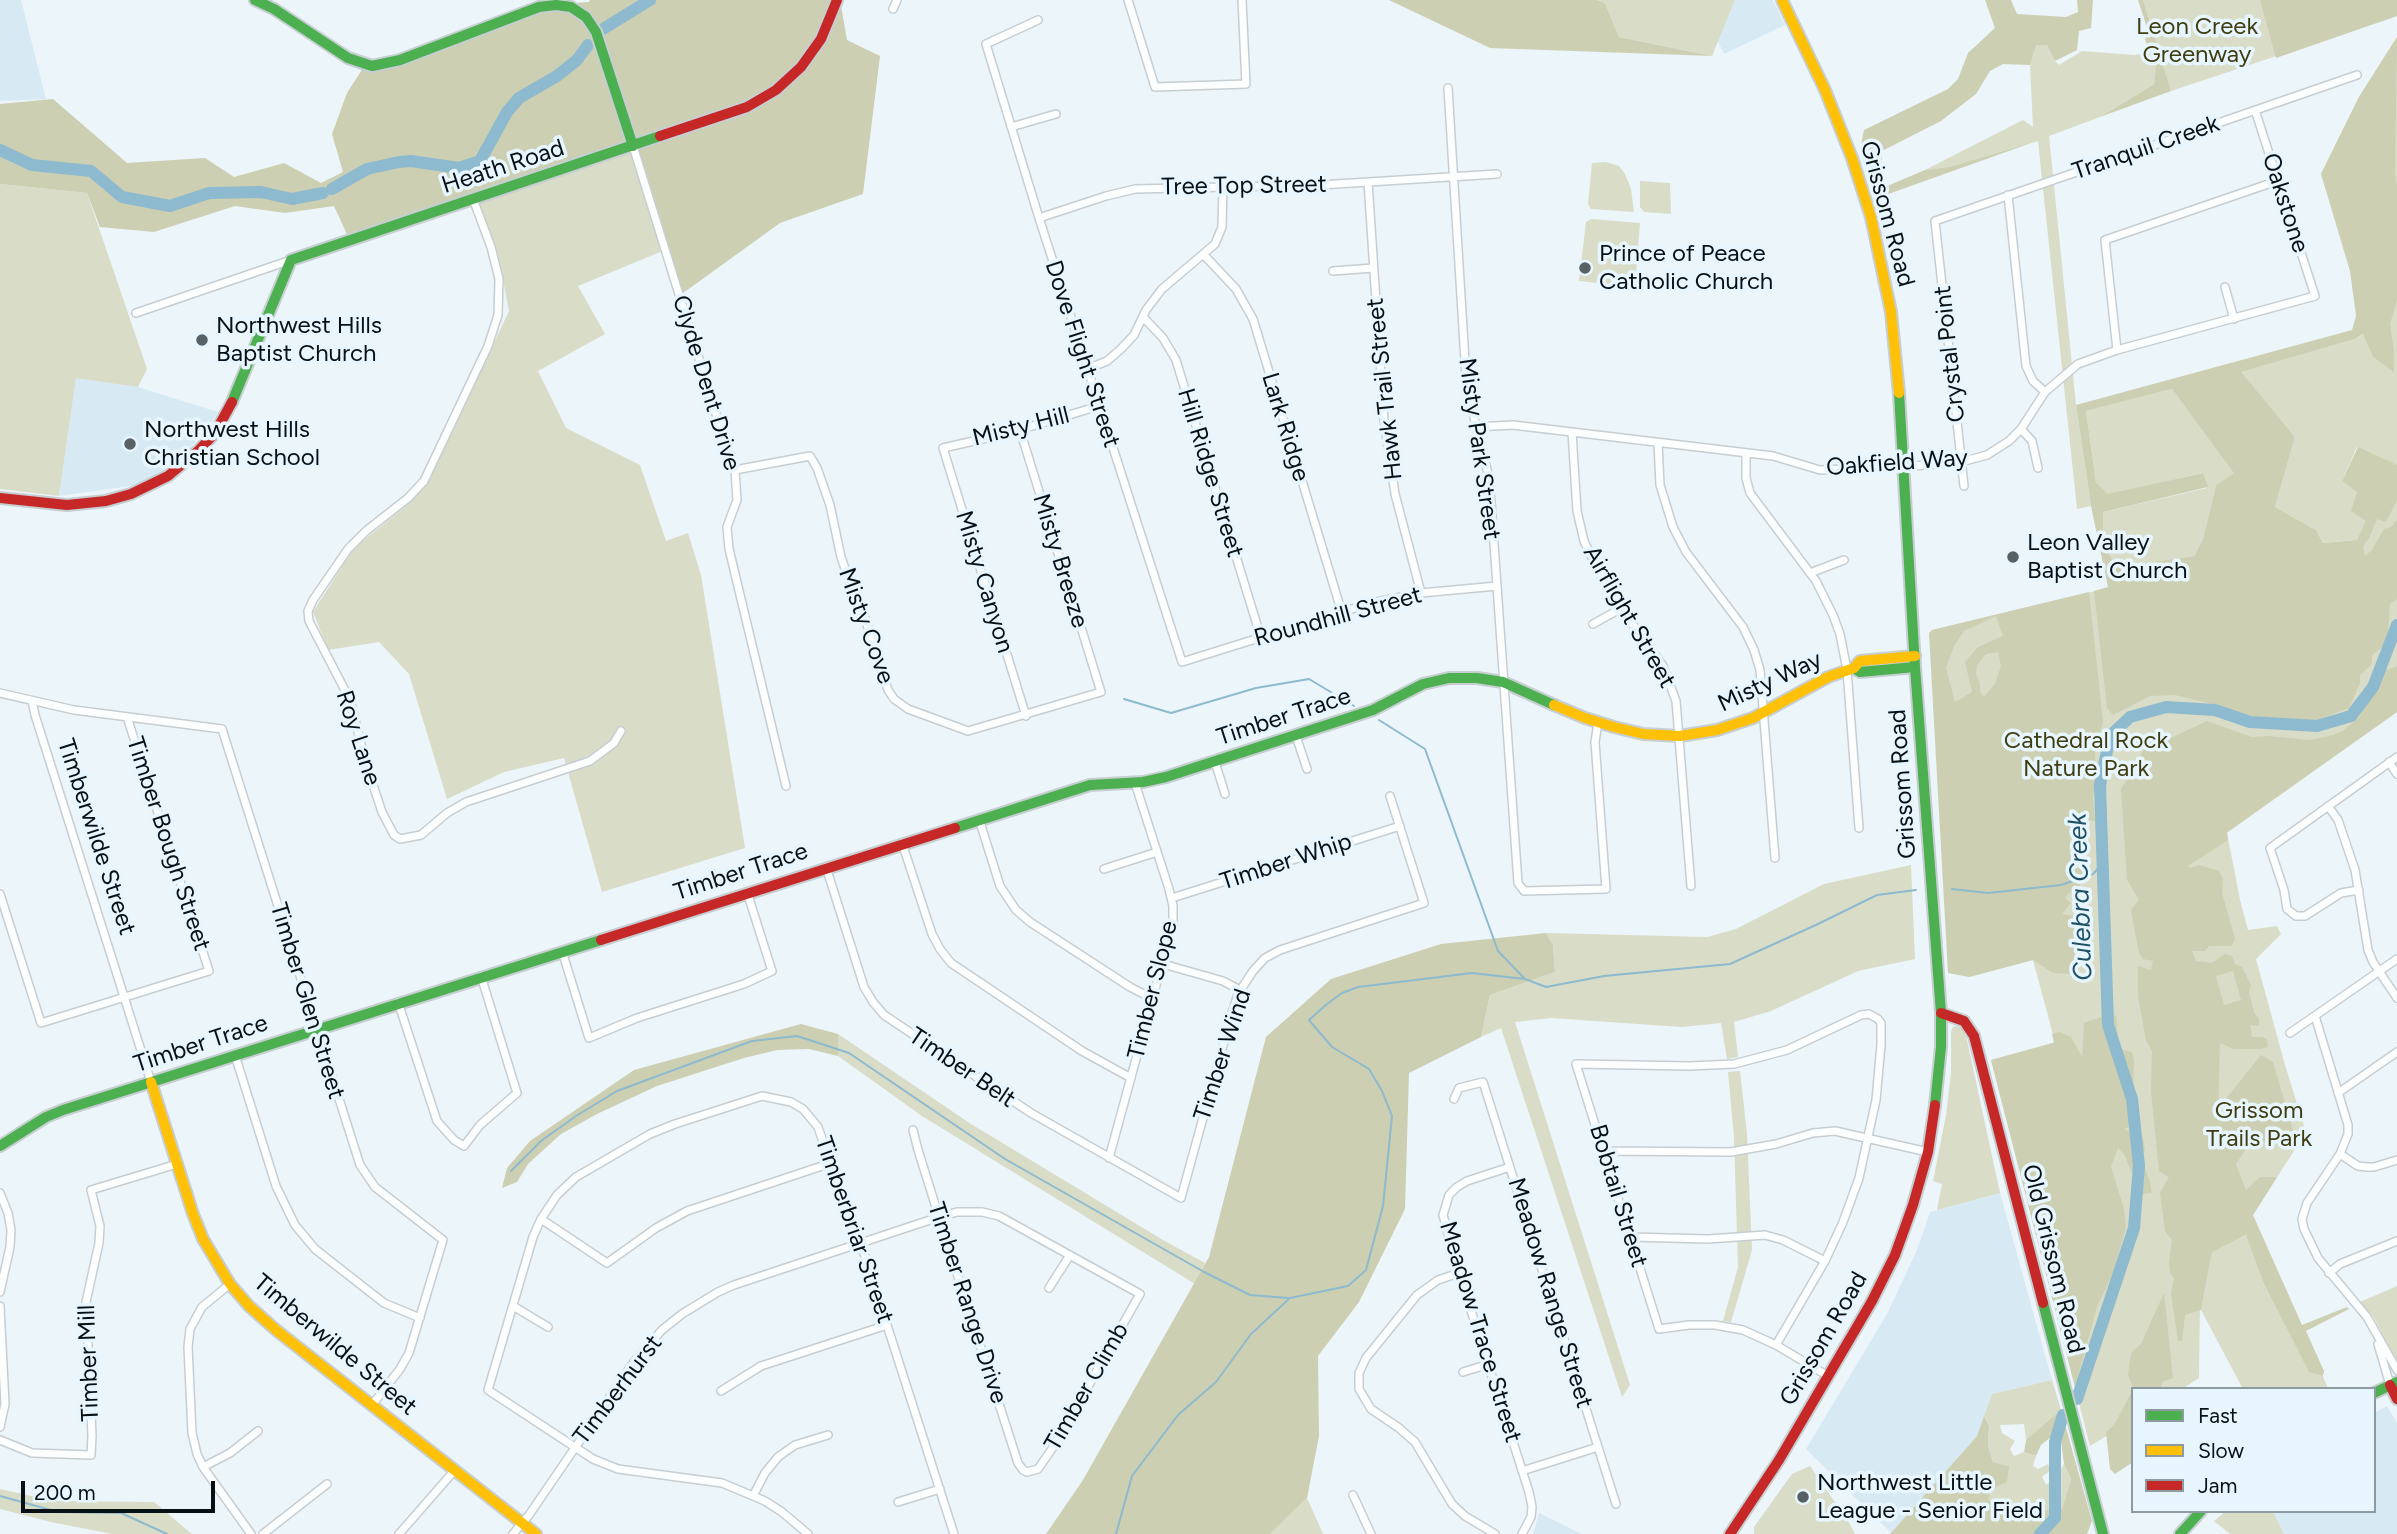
<!DOCTYPE html>
<style>
body{margin:0}
#map{position:relative;width:2397px;height:1534px;overflow:hidden;background:#ecf5f9;font-family:Figtree,sans-serif}
canvas{display:block}
.legend{position:absolute;left:2131px;top:1387px;width:245px;height:126px;box-sizing:border-box;background:#e7f6fe;border:2px solid #8d9aa0;margin:0;padding:9px 12px;list-style:none;font-size:21px;color:#071014}
.legend li{display:flex;align-items:center;gap:14px;height:35px}
.legend b{width:35px;border:2px solid #8d9aa0}
.scale{position:absolute;left:21px;top:1481px;width:194px;height:32px;box-sizing:border-box;border:4px solid #071014;border-top:0;padding-left:9px;font-size:21px;line-height:24px;white-space:nowrap;color:#071014;-webkit-text-stroke:5px #e7f6fe;paint-order:stroke}
</style>
<div id="map">
<canvas width="2397" height="1534"></canvas>
<ul class="legend">
<li><b style="height:9px;background:#4caf50"></b>Fast</li>
<li><b style="height:9px;background:#ffc107"></b>Slow</li>
<li><b style="height:9px;background:#c62828"></b>Jam</li>
</ul>
<div class="scale">200 m</div>
</div>
<script>
const g = document.querySelector('canvas').getContext('2d');
g.lineJoin = 'round';
function paint(path, color) { g.fillStyle = color; g.fill(path, 'evenodd'); }
const toPath = rows => new Path2D(rows.map(r => 'M' + r).join(''));
function stroke(path, color, width, dash) { g.strokeStyle = color; g.lineWidth = width; g.lineCap = dash ? 'butt' : 'round'; g.setLineDash(dash || []); g.stroke(path); }
function write(font, color, halo, rows, align = 'center') {
  g.font = font + ' Figtree,sans-serif'; g.lineWidth = 7; g.setLineDash([]); g.textBaseline = 'middle'; g.strokeStyle = halo; g.fillStyle = color; for (const [text, x, y, turn = 0] of rows) {
    g.save(); g.translate(x, y); g.rotate((+turn || 0) * Math.PI / 180); g.textAlign = isNaN(turn) ? turn : align; if (halo) g.strokeText(text, 0, 0); g.fillText(text, 0, 0); g.restore();
  }
}
const built = toPath([
 [0,0,21,0,46,99,0,101],
 [1698,0,1773,0,1785,25,1724,54],
 [76,377,138,387,218,412,205,432,183,455,161,472,138,485,59,496],
 [2000,1193,2052,1380,1992,1394,1977,1436,1891,1533,1806,1449,1887,1314,1917,1250,1930,1212],
 [2387,1406,2397,1423,2397,1534,2284,1534,2273,1511,2374,1511,2374,1413],
 [1539,1513,1582,1534,1533,1534]
]);
const green = toPath([
 [1597,0,1735,0,1712,56,1619,37,1605,3],
 [2143,0,2397,0,2397,16,2171,91,2159,53,2154,84,2100,117,2049,136,2076,405,2091,506,2077,509,2038,141,1949,167,1925,170,2023,120,2033,127,2030,65,2035,45,2047,45,2055,61,2059,65,2082,51,2134,55,2158,51],
 [2397,37,2397,712,2227,833,2240,900,2248,930,2277,926,2281,934,2256,959,2285,1065,2306,1132,2253,1215,2218,1137,2200,1300,2199,1378,2182,1389,2133,1389,2133,1420,2090,1446,1991,1060,2055,1042,2033,960,1969,977,1932,630,2108,588,2356,540,2323,543,2316,530,2275,507,2295,437,2240,372,2355,339,2364,334,2373,357,2386,365,2321,174,2359,97],
 [2357,447,2392,464,2357,491,2342,481],
 [633,146,665,250,578,286,605,334,538,371,566,428,640,465,666,541,688,533,701,575,745,848,602,892,564,758,504,772,447,799,409,674,379,642,328,650,313,612,353,549,406,506,428,483,509,311,503,280,473,199],
 [1606,162,1619,166,1625,174,1631,189,1634,212,1591,209,1588,204,1592,163],
 [1640,181,1670,183,1671,214,1644,212,1640,207],
 [0,184,87,193,147,369,138,387,76,378,59,496,0,489],
 [1591,219,1640,223,1635,287,1579,281,1586,222],
 [2172,389,2235,473,2216,485,2203,539,2194,556,2116,567,2107,550,2103,531,2103,512,2207,488,2202,473,2108,495,2096,482,2086,411],
 [1911,865,1915,959,1858,971,1771,1011,1734,1022,1738,1057,1727,1059,1721,1023,1682,1027,1551,1018,1515,1022,1630,1385,1622,1397,1501,1028,1481,1037,1490,995,1555,972,1553,945,1546,933,1707,937,1736,929,1824,884],
 [1957,1026,1962,1029,1967,1040,2000,1193,1937,1210,1942,1184,1933,1181,1946,1115,1951,1073,1951,1032,1953,1027],
 [838,1034,971,1124,1163,1240,1205,1263,1195,1284,922,1116,838,1056],
 [1740,1071,1747,1134,1752,1250,1731,1322,1723,1321,1738,1267,1734,1137,1728,1072],
 [2247,1235,2264,1284,2309,1371,2323,1376,2328,1389,2243,1389,2201,1310,2212,1251],
 [2397,1286,2397,1362,2374,1318,2360,1302],
 [2052,1380,2061,1410,2043,1426,2026,1440,2024,1424,2000,1425,2002,1433,2015,1441,2010,1449,2014,1456,2024,1452,2036,1456,2033,1466,2038,1469,2048,1464,2051,1470,2042,1477,2046,1485,2056,1478,2064,1464,2071,1479,2062,1509,2034,1513,2021,1508,2001,1513,1987,1499,2009,1466,1993,1462,1988,1446,1989,1426,1984,1416,1992,1394],
 [1810,1466,1848,1521,1855,1534,1754,1534,1754,1527,1792,1474],
 [0,1489,53,1501,154,1502,192,1534,112,1534,51,1522,0,1509],
 [1307,1498,1323,1534,1270,1534],
 [2226,1511,2273,1511,2284,1534,2230,1534,2214,1521]
]);
const forest = toPath([
 [590,0,840,0,847,40,880,56,863,194,780,223,679,296,632,146,350,241,334,206,285,213,235,206,154,232,100,227,87,193,0,184,0,104,53,99,127,163,205,158,234,177,284,163,321,183,343,172,332,134,347,93,365,65,372,66,548,5,589,2],
 [1389,0,1597,0,1605,3,1619,37,1712,56,1490,48],
 [1985,0,2011,0,2017,14,2066,17,2078,12,2077,0,2093,0,2091,28,2079,31,2077,50,2055,61,2047,45,2036,45,2030,65,2003,64,1990,71,1976,94,1941,121,1882,151,1880,189,1925,170,1949,167,2034,142,1880,197,1871,185,1860,150,1864,130,1948,89,1958,79,1968,53,1995,28],
 [2138,0,2143,0,2171,91,2100,117,2154,84,2158,51,2149,52,2145,39,2148,31],
 [2260,0,2397,0,2397,16,2276,58],
 [2397,37,2395,174,2397,186,2397,300,2390,324,2394,352,2394,372,2373,357,2363,334,2355,339,2241,372,2295,437,2275,507,2316,530,2323,543,2357,540,2366,521,2351,511,2357,492,2342,481,2358,447,2397,465,2397,500,2386,522,2377,519,2369,538,2363,546,2365,556,2372,550,2384,529,2391,527,2397,520,2397,599,2390,604,2388,634,2384,646,2372,655,2372,664,2360,675,2360,683,2349,708,2309,723,2260,719,2216,705,2175,695,2150,696,2113,715,2107,708,2094,591,2108,587,2091,506,2076,405,2352,330,2356,316,2350,271,2321,174,2359,97],
 [2172,389,2234,473,2216,485,2203,539,2194,556,2116,567,2107,550,2103,531,2103,512,2208,487,2203,473,2108,494,2096,482,2086,411],
 [2089,592,2103,722,2095,750,2096,780,2093,797,2095,821,2073,818,2069,851,2076,868,2083,863,2089,863,2092,870,2080,877,2080,890,2070,892,2065,898,2071,903,2062,914,2080,917,2083,927,2084,948,2081,959,2072,974,2053,973,2033,960,1969,977,1948,973,1929,633,1932,630],
 [1996,616,2003,636,1978,647,1965,662,1972,692,1955,702,1946,668,1954,646,1964,631],
 [1998,652,2001,666,1995,684,1984,697,1980,692,1980,684,1976,674,1977,665,1986,654],
 [2397,666,2397,712,2227,832,2228,840,2188,866,2190,868,2199,865,2219,871,2223,879,2222,893,2235,939,2232,946,2209,946,2205,951,2192,951,2196,961,2212,963,2225,954,2232,956,2235,964,2242,967,2251,985,2249,992,2254,1013,2259,1018,2259,1026,2250,1025,2252,1037,2262,1037,2267,1039,2268,1047,2260,1049,2234,1049,2220,1043,2218,1109,2261,1055,2273,1062,2294,1134,2277,1142,2255,1141,2247,1147,2236,1164,2246,1190,2260,1177,2277,1177,2253,1215,2302,1325,2347,1307,2349,1309,2306,1331,2324,1371,2323,1376,2309,1372,2264,1284,2246,1235,2212,1252,2201,1310,2185,1315,2182,1341,2178,1341,2171,1294,2174,1279,2170,1272,2169,1262,2172,1240,2165,1231,2160,1193,2169,1177,2159,1171,2151,1091,2152,1051,2146,1041,2138,996,2138,966,2151,970,2153,961,2143,959,2139,953,2131,910,2139,900,2127,880,2121,789,2128,778,2138,777,2146,769,2139,758,2147,745,2156,738,2173,737,2207,721,2252,737,2269,736,2310,740,2333,735,2344,730,2359,717,2371,697,2376,674],
 [2233,971,2241,1000,2224,1005,2216,976],
 [1546,933,1553,945,1555,972,1490,995,1481,1037,1409,1073,1405,1209,1359,1302,1318,1356,1319,1436,1307,1498,1270,1534,1046,1534,1083,1480,1209,1257,1266,1037,1331,979,1441,944],
 [2110,1014,2116,1016,2119,1049,2132,1052,2134,1060,2133,1096,2136,1112,2141,1122,2124,1129,2143,1138,2145,1151,2141,1152,2140,1155,2145,1162,2145,1169,2150,1182,2152,1193,2141,1194,2124,1154,2118,1148,2111,1167,2124,1209,2126,1228,2113,1273,2097,1307,2075,1387,1991,1060,2054,1043,2052,1034,2060,1032,2071,1037,2082,1057,2084,1023],
 [801,1024,838,1034,838,1056,809,1049,777,1050,744,1058,657,1086,597,1114,561,1134,528,1164,517,1182,502,1188,507,1168,530,1141,634,1070],
 [2164,1293,2173,1378,2162,1382,2161,1389,2134,1389,2128,1375,2131,1353,2141,1344],
 [2133,1390,2133,1462,2115,1474,2110,1469,2106,1432,2114,1425],
 [2061,1410,2092,1521,2087,1534,1890,1534,1977,1436,1984,1416,1989,1426,1988,1446,1993,1462,2009,1466,2007,1482,1992,1489,1988,1499,2002,1513,2021,1507,2034,1512,2062,1509,2071,1479,2064,1464,2061,1441,2051,1437,2041,1445,2036,1456,2024,1452,2026,1440]
]);
const stream = toPath([
 [1124,699,1171,713,1256,688,1309,679,1354,706],
 [1379,720,1425,749,1498,951,1524,978],
 [1952,889,1988,893,2061,885,2093,874,2104,862],
 [511,1171,541,1141,576,1116,617,1091,752,1041,797,1036,849,1053,1005,1159,1204,1272,1250,1295,1288,1298],
 [0,1496,58,1512,121,1513,167,1534],
 [1116,1534,1132,1476,1178,1415,1216,1382,1251,1334,1290,1298,1348,1286,1366,1270,1383,1206,1392,1116,1382,1091,1369,1069,1332,1047,1309,1020,1327,1004,1342,993,1358,987,1472,973,1525,979,1546,987,1604,976,1730,964,1818,924,1877,895,1916,890]
]);
const river = toPath([
 [603,29,650,0],
 [0,150,32,165,91,171,122,197,170,206,209,193,261,192,292,199,323,193],
 [332,189,367,169,399,162,411,161,459,168,480,161,507,112,519,98,557,76,577,60,588,45],
 [2077,1399,2134,1228,2139,1166,2132,1099,2108,1025,2100,785,2110,736,2130,717,2166,707,2215,710,2250,722,2317,726,2351,716,2373,687,2397,625],
 [2040,1534,2055,1518,2055,1442,2063,1415]
]);
const street = toPath([
 [1128,0,1155,87,1246,84,1242,0],
 [893,9,897,0],
 [1038,20,986,44,1039,218,1182,662,1371,603,1421,593,1497,586],
 [1448,88,1466,377,1476,427,1487,469,1491,501,1518,883,1524,891,1606,889,1595,742,1598,722],
 [1011,127,1056,114],
 [633,146,730,459,735,470,737,500,727,527,729,549,786,786],
 [1368,182,1384,420,1395,494,1421,593],
 [2008,195,2026,366,2033,381,2045,392],
 [473,199,491,247,499,279,498,315,488,346,424,481,408,498,366,531,348,549,313,600,308,611,309,621,350,700,366,764,382,812,394,835,400,839,421,835,447,813,466,802,590,761,614,743,621,731],
 [1039,218,1106,196,1135,189,1320,185,1497,174],
 [1204,255,1236,289,1253,319,1342,613],
 [1333,271,1373,268],
 [2225,287,2234,319],
 [136,313,291,260],
 [1143,317,1163,338,1176,360,1261,638],
 [2117,350,2105,240,2277,181],
 [1087,369,1107,361,1121,349,1134,335,1146,310,1162,289,1215,244,1222,227,1223,187],
 [1476,427,1513,425,1773,456,1820,470,1913,466,1961,462,1987,455,2009,441,2021,429,2045,392,2078,364,2117,350,2315,296,2255,110],
 [2021,429,2032,441,2038,468],
 [1572,432,1577,511,1584,541,1607,589,1663,666,1676,701,1691,886],
 [1658,443,1660,485,1673,527,1686,552,1743,627,1754,650,1760,670,1775,858],
 [1746,453,1746,478,1750,493,1816,581,1833,615,1840,634,1847,670,1859,828],
 [735,470,810,456,817,468,830,505,841,557,850,583,858,597,888,690,894,699,908,709,968,731,1101,692,1020,430],
 [1964,486,1935,221,2357,75],
 [1810,573,1844,560],
 [1593,624,1620,609],
 [0,693,74,710,222,729,360,1165,375,1187,443,1240,409,1353,400,1369,372,1405],
 [32,701,35,715,151,1082],
 [1026,716,943,448,1009,433,1099,406],
 [1296,736,1307,769],
 [1215,762,1225,794],
 [2389,762,2397,774],
 [2328,806,2338,820,2355,870,2368,950,2373,962,2397,998],
 [979,819,1000,886,1016,910,1030,922,1130,987,1153,999],
 [902,843,932,934,940,949,951,963,1082,1051,1131,1078],
 [826,867,864,987,873,1002,884,1015,1031,1113,1181,1198,1231,1016,1238,994,1253,971,1265,958,1280,950,1424,903,1390,796],
 [1104,869,1157,852],
 [2359,890,2341,893,2305,916,2296,916,2287,909,2284,890,2270,848,2397,757],
 [0,894,41,1023,209,971,127,717],
 [1172,898,1400,826],
 [562,951,589,1038,637,1018,744,984,772,971,747,892],
 [1163,964,1223,981,1240,990],
 [398,1002,437,1121,454,1140,464,1146,480,1125,517,1093,481,976],
 [2315,1016,2348,1125,2348,1134,2340,1154,2307,1203,2302,1219,2304,1229,2318,1258,2367,1317,2397,1370],
 [2290,1033,2397,959],
 [235,1055,276,1186,295,1225,315,1249,384,1303,420,1318],
 [2338,1093,2397,1052],
 [1454,1099,1459,1088,1483,1082,1616,1504],
 [1604,1151,1731,1152,1776,1144,1813,1133,1835,1131,1928,1152],
 [2340,1154,2358,1166,2367,1167,2374,1167,2397,1160],
 [1109,1158,1173,923,1173,906,1169,889,1135,783],
 [1510,1167,1467,1181,1457,1187,1449,1195,1443,1215,1459,1273,1529,1492,1532,1507,1531,1517,1522,1534],
 [0,1193,8,1213,11,1230,10,1247,0,1292],
 [541,1219,607,1263,656,1228,687,1211,831,1163],
 [1631,1237,1708,1239,1765,1235,1783,1240,1825,1261],
 [1459,1273,1438,1280,1417,1295,1366,1358,1359,1373,1359,1389,1371,1409,1399,1428,1415,1442,1452,1504,1465,1516,1495,1534],
 [2329,1273,2340,1264,2397,1241],
 [230,1284,202,1307,190,1329,188,1347,192,1433,197,1454,203,1467,251,1534],
 [1049,1288,1070,1255],
 [0,1306,5,1404,0,1427],
 [513,1306,548,1327],
 [2378,1344,2390,1385],
 [1776,1345,1825,1261,1843,1222,1859,1178,1876,1100,1881,1045,1881,1023,1878,1019,1869,1014,1861,1015,1787,1050,1734,1064,1689,1066,1576,1064,1659,1329,1689,1325,1715,1325,1743,1330,1776,1345,1828,1376],
 [1463,1372,1489,1364],
 [721,1391,761,1366,887,1325],
 [0,1440,32,1453,91,1455,92,1436,86,1302,99,1243,100,1226,91,1190,177,1164],
 [203,1467,230,1453,258,1431],
 [1522,1471,1598,1447],
 [1353,1495,1371,1534],
 [753,1496,765,1473,778,1457,795,1445,828,1435],
 [898,1502,940,1489],
 [263,1534,327,1484],
 [399,1534,455,1470],
 [513,1534,529,1515,633,1363,662,1330,682,1314,718,1292,734,1285,939,1217,957,1212,982,1212,999,1216,1140,1294,1056,1443,1038,1469,1027,1472,1023,1470,1018,1463,939,1217,918,1150,913,1130],
 [808,1534,782,1512,765,1501,722,1483,618,1469,593,1459,488,1390,533,1237,541,1219,557,1195,576,1177,650,1134,675,1124,762,1096,791,1102,803,1109,818,1127,843,1200,861,1244,954,1534]
]);
const fast = toPath([
 [255,0,274,9,348,58,372,66,400,60,539,7,556,5,571,7,586,17,596,32,633,146],
 [1899,393,1915,667,1941,1013,1941,1047,1935,1105],
 [232,402,291,260,660,136],
 [1854,668,1860,672,1915,667],
 [955,828,1090,785,1143,782,1166,777,1373,710,1423,684,1449,678,1477,678,1503,682,1554,705],
 [0,1146,46,1117,63,1110,601,940],
 [2043,1303,2103,1534],
 [2374,1393,2397,1382],
 [2180,1534,2201,1511]
]);
const slow = toPath([
 [1782,0,1825,90,1852,158,1871,217,1891,312,1899,393],
 [1554,705,1585,718,1614,727,1643,734,1680,736,1717,730,1753,718,1828,677,1854,668,1860,661,1915,656],
 [151,1082,193,1214,203,1239,230,1284,249,1306,276,1330,536,1534]
]);
const jam = toPath([
 [660,136,747,107,776,90,801,67,821,39,837,0],
 [0,498,67,505,106,501,131,494,168,476,199,450,215,433,232,402],
 [601,940,955,828],
 [1941,1013,1964,1021,1974,1036,2043,1303],
 [2390,1385,2397,1399],
 [1730,1534,1779,1460,1872,1301,1895,1255,1913,1205,1928,1152,1935,1105]
]);
const markers = [
 [1585,268,7,"#576064"],
 [202,340,7,"#576064"],
 [130,444,7,"#576064"],
 [2013,557,7,"#576064"],
 [1803,1497,7,"#576064"]
];
const parkNames = [
 ["Leon Creek",2197,27],
 ["Greenway",2197,55],
 ["Cathedral Rock",2086,741],
 ["Nature Park",2086,769],
 ["Grissom",2259,1111],
 ["Trails Park",2259,1139]
];
const streetNames = [
 ["Tranquil Creek",2146,148,-19],
 ["Heath Road",503,167,-18],
 ["Tree Top Street",1244,186,-1],
 ["Oakstone",2285,203,72],
 ["Grissom Road",1887,214,75],
 ["Dove Flight Street",1082,354,72],
 ["Crystal Point",1950,354,-96],
 ["Clyde Dent Drive",706,383,73],
 ["Hawk Trail Street",1385,389,-96],
 ["Misty Hill",1021,427,-14],
 ["Lark Ridge",1285,427,73],
 ["Misty Park Street",1479,449,82],
 ["Oakfield Way",1897,463,-4],
 ["Hill Ridge Street",1210,473,73],
 ["Misty Breeze",1060,561,73],
 ["Misty Canyon",984,582,73],
 ["Roundhill Street",1338,617,-15],
 ["Airflight Street",1629,617,60],
 ["Misty Cove",866,626,70],
 ["Misty Way",1770,682,-25],
 ["Timber Trace",1284,717,-18],
 ["Roy Lane",358,738,72],
 ["Grissom Road",1903,784,-94],
 ["Timberwilde Street",96,837,72],
 ["Timber Bough Street",168,844,72],
 ["Timber Whip",1286,862,-18],
 ["Timber Trace",741,872,-18],
 ["Timber Slope",1153,990,-76],
 ["Timber Glen Street",307,1001,73],
 ["Timber Trace",201,1044,-18],
 ["Timber Wind",1223,1055,-72],
 ["Timber Belt",962,1068,34],
 ["Bobtail Street",1618,1196,73],
 ["Timberbriar Street",854,1230,71],
 ["Old Grissom Road",2053,1259,76],
 ["Meadow Range Street",1550,1293,73],
 ["Timber Range Drive",967,1303,72],
 ["Meadow Trace Street",1480,1332,73],
 ["Grissom Road",1824,1339,-60],
 ["Timberwilde Street",335,1345,40],
 ["Timber Mill",89,1363,-92],
 ["Timber Climb",1087,1387,-60],
 ["Timberhurst",618,1390,-53]
];
const poiNames = [
 ["Prince of Peace",1599,254],
 ["Catholic Church",1599,282],
 ["Northwest Hills",216,326],
 ["Baptist Church",216,354],
 ["Northwest Hills",144,430],
 ["Christian School",144,458],
 ["Leon Valley",2027,543],
 ["Baptist Church",2027,571],
 ["Northwest Little",1817,1483],
 ["League - Senior Field",1817,1511]
];
const waterNames = [
 ["Culebra Creek",2081,897,-92]
];
paint(built, '#d7eaf3');
paint(green, '#d9dcc7');
paint(forest, '#cdcfb2');
stroke(stream, '#8dbace', 2);
stroke(river, '#8dbace', 12);
stroke(street, '#c6ced2', 10);
stroke(fast, '#c6ced2', 14);
stroke(slow, '#c6ced2', 14);
stroke(jam, '#c6ced2', 14);
stroke(street, '#fcfefe', 7);
stroke(fast, '#4caf50', 10);
stroke(slow, '#ffc107', 10);
stroke(jam, '#c62828', 10);
for (const [x, y, r, color] of markers) { const dot = new Path2D(); dot.arc(x, y, r, 0, 2 * Math.PI); g.fillStyle = color; g.fill(dot); stroke(dot, '#e7f6fe', 2.5); }
write('24px', '#403d10', '#e7f6fe', parkNames);
write('24px', '#071014', '#e7f6fe', streetNames);
write('24px', '#071014', '#e7f6fe', poiNames, 'left');
write('italic 26px', '#1f5166', '#e7f6fe', waterNames);
</script>
